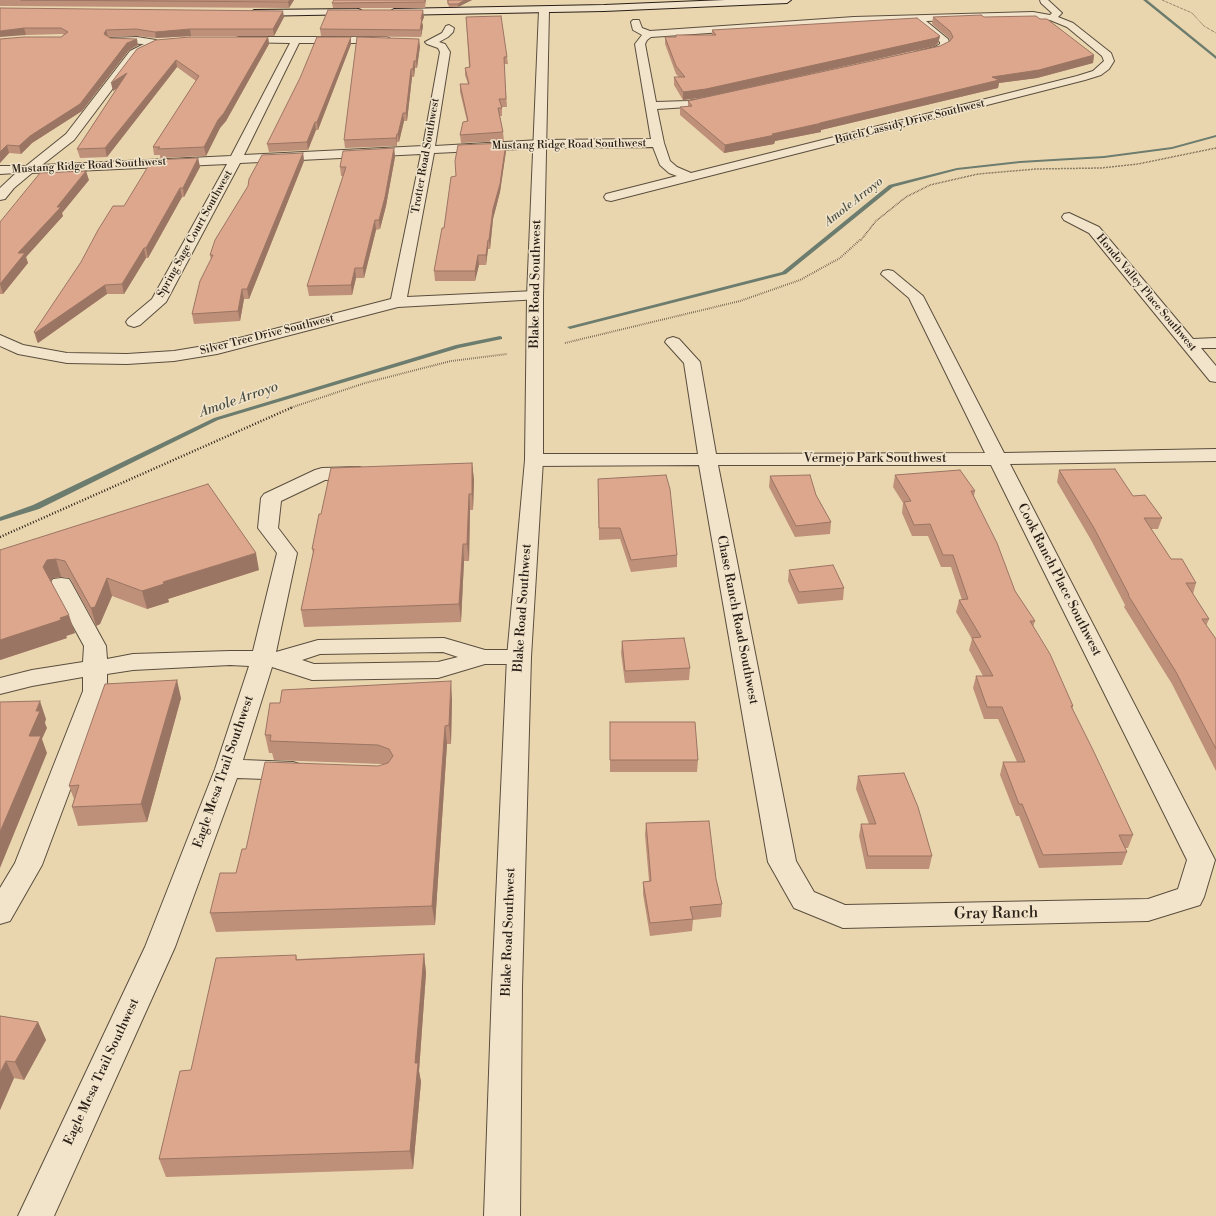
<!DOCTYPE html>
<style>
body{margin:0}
canvas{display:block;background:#ead6ae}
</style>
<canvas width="1216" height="1216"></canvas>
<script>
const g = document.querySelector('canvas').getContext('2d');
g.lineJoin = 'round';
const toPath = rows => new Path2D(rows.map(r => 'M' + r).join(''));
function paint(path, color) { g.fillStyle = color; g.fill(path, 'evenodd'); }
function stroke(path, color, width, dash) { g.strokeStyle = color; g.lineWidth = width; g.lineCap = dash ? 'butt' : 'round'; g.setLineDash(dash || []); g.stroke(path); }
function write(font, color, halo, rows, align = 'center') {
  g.font = font + ' "Libre Bodoni",serif'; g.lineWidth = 3; g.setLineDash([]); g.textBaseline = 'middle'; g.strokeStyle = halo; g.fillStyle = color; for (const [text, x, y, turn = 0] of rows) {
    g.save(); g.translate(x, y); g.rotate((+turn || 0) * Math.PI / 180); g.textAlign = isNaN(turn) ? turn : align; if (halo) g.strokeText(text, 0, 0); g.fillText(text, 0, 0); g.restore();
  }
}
const stream = toPath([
 [1143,0,1147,0,1216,56,1216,59,1143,0],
 [1216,135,1216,137,1172,149,1104,158,1020,163,957,170,893,187,786,274,570,329,567,327,782,272,889,185,957,168,1020,161,1104,156,1172,147,1216,135],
 [500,336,502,337,502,339,459,348,218,420,39,509,0,521,0,517,33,505,214,418,456,345,500,336]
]);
const pathFar3 = toPath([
 [1162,0,1192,13,1204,26,1216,33]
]);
const pathFar2 = toPath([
 [861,240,876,221,906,197,930,185,978,174,1036,169,1101,168,1138,164,1216,148]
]);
const pathFar1 = toPath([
 [565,343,740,301,800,280,840,258,861,239],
 [290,408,365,383,451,361,507,354]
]);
const path = toPath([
 [0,537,293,407]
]);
const minor = toPath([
 [1040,0,1048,0,1062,13,1058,17,1073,23,1111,53,1114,61,1109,69,1101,75,1085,80,611,201,606,200,604,197,606,194,677,176,669,173,660,165,653,147,540,148,434,153,407,297,535,291,540,293,543,296,540,299,398,307,217,354,174,361,127,364,67,363,18,354,0,346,0,335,23,345,67,353,127,354,174,351,216,344,391,299,421,154,240,163,166,302,140,325,134,327,128,325,126,322,128,319,152,299,227,164,32,173,14,188,5,199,0,200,0,188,16,173,0,174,0,166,26,166,66,134,130,51,144,44,112,43,107,40,109,38,137,37,156,40,161,43,138,55,74,140,42,165,231,156,290,43,236,42,234,40,236,38,239,37,387,37,392,40,387,43,299,43,244,155,423,146,440,52,438,48,427,44,425,42,442,33,446,26,449,25,454,28,453,32,448,37,439,42,445,44,450,52,435,146,540,140,651,139,635,44,642,35,633,30,631,22,633,20,639,20,642,28,650,31,854,17,1033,12,1050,15,1052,13,1041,3,1040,0],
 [1033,18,1050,20,1067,27,1102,56,1104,61,1093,71,1077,76,691,173,677,167,670,161,664,143,657,109,688,107,718,102,724,99,718,96,688,101,656,102,645,44,647,40,651,37,854,23,915,21,940,42,940,44,935,47,915,52,914,54,915,56,919,57,943,51,950,45,948,39,926,21,1033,18],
 [1069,213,1099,227,1193,339,1216,338,1216,348,1201,348,1216,366,1216,382,1210,381,1089,233,1064,220,1062,217,1064,214,1069,213],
 [888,270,893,271,923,296,1004,453,1216,449,1216,461,1010,464,1215,860,1204,897,1200,905,1148,921,843,928,794,908,768,862,699,465,534,466,527,464,525,460,527,456,534,454,698,454,684,363,665,342,667,339,673,337,679,339,700,362,716,454,985,453,909,298,881,274,883,271,888,270],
 [718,465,991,465,1187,860,1178,889,1148,899,845,905,814,892,796,861,718,465],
 [359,467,366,469,369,473,366,477,359,479,325,480,281,501,278,528,297,553,276,652,318,640,444,638,485,650,519,650,527,652,531,657,527,662,519,664,485,664,438,678,312,680,272,667,243,760,293,762,302,765,306,771,302,777,293,780,237,778,175,947,54,1216,18,1216,145,947,215,769,249,666,230,665,133,670,107,674,107,691,42,865,10,921,0,924,0,888,15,863,83,691,83,677,32,686,0,694,0,678,32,670,83,662,84,646,50,584,53,579,61,578,69,579,72,584,106,646,107,659,133,654,230,651,253,651,277,553,258,528,261,498,264,494,315,470,322,468,359,467],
 [443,652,458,657,438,662,314,664,302,660,320,654,443,652]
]);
const tertiary = toPath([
 [544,7,549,10,543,296,543,460,531,657,522,987,520,1216,484,1216,492,987,507,657,525,460,527,296,539,10,544,7]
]);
const secondary = toPath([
 [725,0,791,0,787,3,604,11,394,15,389,12,394,9,604,5,725,0],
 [358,9,361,10,363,12,361,14,254,16,249,13,254,10,358,9]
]);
const wall = toPath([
 [0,0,294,0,289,8,0,6],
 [426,0,425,8,333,8,332,3],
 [447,0,472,0,458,7,449,7],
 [0,8,284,17,274,36,191,36,156,38,137,36,109,37,110,38,138,45,129,50,82,111,32,143,21,154,9,153,0,163,0,39,61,37,64,35,63,34,26,35],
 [424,17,422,22,423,26,421,37,321,36,320,29],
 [466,17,507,57,508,64,504,64,507,107,502,107,502,116,500,116,503,132,504,141,461,143,460,135,467,121,460,92,460,84,468,84,465,75,465,68,469,67],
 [933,17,984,17,1040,19,1094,55,1093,63,1037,78,999,83,998,88,821,130,821,132,775,141,774,144,724,153,680,115,680,107,688,106,688,101,940,46,950,41,949,38,932,24],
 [712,30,940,36,938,43,935,46,706,97,683,100,674,85,674,77,679,77,676,74,665,44,665,37,676,37,676,35,712,35],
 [268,37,269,44,226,121,220,128,206,156,160,158,160,155,154,155,153,147,196,81,177,67,107,157,80,158,77,149,117,88,113,91,137,49],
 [351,44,318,130,316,130,308,150,269,152,267,144],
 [420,46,417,68,415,68,414,77,412,77,407,121,404,121,399,142,397,142,397,146,345,148,344,140],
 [506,143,506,151,500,192,493,219,490,249,488,249,486,265,479,265,475,281,435,281,434,271,456,176],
 [394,148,395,157,386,206,380,229,376,230,364,278,356,278,352,295,309,296,307,286,343,176,341,176,340,167],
 [303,153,304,161,249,299,244,299,240,321,194,324,192,314,211,260,210,255],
 [198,158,200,167,184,197,182,197,148,258,146,258,124,294,107,294,38,343,37,342,34,332,124,206],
 [89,180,62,213,63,216,26,257,28,263,3,294,0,294,0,222],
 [472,463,474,480,473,510,470,510,469,561,464,561,461,622,304,627,301,610,313,553,312,549,321,514],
 [1059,470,1133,496,1162,518,1158,529,1151,529,1171,559,1196,583,1193,594,1209,619,1206,626,1216,639,1216,771,1172,684,1124,607,1125,605,1091,540,1057,482],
 [895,475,975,491,974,496,1015,591,1035,621,1033,627,1073,706,1072,709,1133,835,1128,848,1125,848,1127,852,1122,865,1039,868,1019,816,1016,816,1000,775,1003,762,1017,762,998,719,984,719,973,688,976,676,983,676,969,650,972,639,956,612,959,600,962,600,951,567,941,567,928,536,912,536,902,513,903,503,893,487],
 [770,476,816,495,831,522,830,534,795,537,769,487],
 [598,479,677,555,677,567,631,572,620,539,599,540],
 [0,550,259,570,168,599,169,602,147,609,112,596,100,624,96,626,70,578,61,577,53,578,51,581,75,633,66,636,67,638,0,660],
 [789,570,844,588,843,600,798,604,788,581],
 [622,641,690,668,689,680,625,683,621,653],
 [181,698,147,822,78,826,72,807,74,799,69,786],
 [452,699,451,744,447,744,435,925,216,932,210,913,236,873,246,849,383,764,381,764,274,760,272,753,269,753,265,735],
 [610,722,698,760,697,772,610,772],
 [858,776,932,856,929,869,866,869,859,836,861,824,869,824,856,789],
 [646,823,716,879,722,904,721,917,693,920,692,931,650,936,643,894,643,882,649,881,645,835],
 [424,954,426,973,419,1071,421,1082,413,1169,166,1177,159,1159,191,1070,296,955,297,959],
 [0,1016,38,1022,46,1040,24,1080,14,1078,0,1110]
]);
const shadedWall = toPath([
 [290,0,294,0,289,8,288,2],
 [465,0,472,0,458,7,458,4],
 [423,10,424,17,422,22,423,26,421,37,421,19],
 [283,11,284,17,274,36,273,29],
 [24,28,26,35,0,37,0,31],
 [190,29,191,36,156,38,155,32],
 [106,30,108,37,104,34],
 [940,36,938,43,935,46,706,97,683,100,683,92],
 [268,37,269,44,226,121,220,128,206,156,204,147,218,120],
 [351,37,351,44,318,130,317,122],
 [137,39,138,45,129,50,82,111,32,143,21,154,19,146,127,43],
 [419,39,420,46,417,68,416,61],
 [1094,55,1093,63,1037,78,999,83,998,88,821,130,821,132,775,141,774,144,724,153,725,145,820,123,992,77],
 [176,60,177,67,107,157,105,148],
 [414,61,415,68,414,77,413,69],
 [411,69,412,77,407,121,406,113],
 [127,73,128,81,113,91,111,83],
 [403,113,404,121,399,142,398,134],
 [315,122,316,130,308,150,307,142],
 [397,134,397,146,396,138],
 [506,143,506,151,500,192,493,219,490,249,489,240,493,209],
 [7,145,9,153,0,163,0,152],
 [394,148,395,157,386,206,380,229,379,220],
 [303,153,304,161,249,299,247,289],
 [198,158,200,167,184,197,183,188],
 [86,171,89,180,62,213,63,216,26,257,28,263,3,294,0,284,18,253,57,207],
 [180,188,182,197,148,258,146,248],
 [375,220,376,230,364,278,363,268],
 [488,240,488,249,486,265,486,255],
 [144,248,146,258,124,294,122,284],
 [478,255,479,265,475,281,475,271],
 [355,268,356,278,352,295,351,285],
 [105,285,107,294,38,343,35,333],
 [242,289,244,299,240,321,238,311],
 [472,463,474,480,473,510,472,494],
 [469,494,470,510,469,561,467,544],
 [463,544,464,561,461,622,459,604],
 [256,553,259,570,168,599,169,602,147,609,142,591,163,582],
 [56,559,61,577,53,578,49,585,43,567,47,560],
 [107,578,112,596,100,624,96,626,91,608],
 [69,615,75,633,66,636,67,638,0,660,0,640],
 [177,680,181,698,147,822,141,804],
 [451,681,452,699,451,744,449,725],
 [40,701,46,719,45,723,47,728,42,739,47,753,0,868,0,832,36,711],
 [445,726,447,744,435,925,432,906],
 [424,954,426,973,419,1071,421,1082,413,1169,410,1151,415,1063],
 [38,1022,46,1040,24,1080,15,1062],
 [6,1061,14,1078,0,1110,0,1073]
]);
const building = toPath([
 [21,0,290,0,288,2,21,0],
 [334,0,425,0,425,2,332,3,334,0],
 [448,0,465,0,458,4,448,4,448,0],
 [0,8,283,11,273,29,190,29,155,32,136,29,106,30,104,34,110,38,137,39,127,43,80,104,30,136,19,146,7,145,0,152,0,39,24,37,61,37,68,32,61,28,24,28,0,31,0,8],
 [328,10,423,10,421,19,422,19,420,30,320,29,328,10],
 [981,15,984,17,1036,16,1040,19,1047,19,1094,55,1039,70,992,77,999,80,820,123,822,123,772,134,775,135,725,145,680,107,692,106,688,101,940,46,950,41,953,37,950,31,933,17,981,15],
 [501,16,507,57,504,57,506,99,499,99,502,108,498,108,503,132,460,135,463,122,468,121,460,84,469,84,465,68,470,67,466,17,501,16],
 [917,18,940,36,936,38,706,89,683,92,674,77,685,77,676,66,665,37,676,37,676,35,716,35,712,30,917,18],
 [190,37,268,37,224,113,218,120,204,147,158,149,160,147,153,147,199,76,176,60,105,148,77,149,127,73,111,83,137,49,156,40,190,37],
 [317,37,351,37,317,122,315,122,307,142,267,144,300,78,317,37],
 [357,37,419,39,416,61,414,61,413,69,411,69,406,113,403,113,398,134,397,134,396,138,344,140,357,37],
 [506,143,500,184,493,209,489,240,488,240,486,255,478,255,475,271,434,271,442,228,444,228,451,177,456,176,455,161,458,145,506,143],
 [394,148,385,197,379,220,375,220,363,268,355,268,351,285,307,286,346,167,340,167,343,151,394,148],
 [303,153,247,289,242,289,238,311,192,314,200,281,213,255,210,255,215,240,248,186,249,179,262,155,303,153],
 [198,158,183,188,180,188,146,248,144,248,122,284,105,285,35,333,34,332,81,262,98,230,113,206,124,206,152,160,198,158],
 [86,171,57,207,61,207,18,253,25,253,0,284,0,222,40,173,86,171],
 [472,463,472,494,469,494,467,544,463,544,459,604,301,610,314,549,312,549,319,514,321,514,331,468,472,463],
 [1115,469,1133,496,1145,495,1162,518,1144,518,1171,559,1182,559,1196,583,1186,583,1209,619,1202,619,1216,639,1216,749,1176,672,1128,595,1129,595,1094,528,1059,470,1115,469],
 [960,470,975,491,971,491,997,543,1015,591,1035,621,1030,621,1050,654,1073,706,1071,706,1093,750,1133,835,1119,835,1127,852,1043,855,1022,804,1019,804,1003,762,1025,762,1002,707,987,707,976,676,993,676,972,638,981,637,959,600,968,599,953,555,943,555,930,524,914,525,904,502,911,501,895,475,960,470],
 [666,475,670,489,677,555,631,560,620,528,599,528,598,479,666,475],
 [810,475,816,495,831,522,796,526,770,476,810,475],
 [208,484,256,553,163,582,164,584,142,591,107,578,95,607,91,608,65,561,56,559,47,560,43,567,69,615,60,618,61,620,0,640,0,550,208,484],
 [833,565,844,588,799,592,789,570,833,565],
 [684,638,690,668,625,671,622,641,684,638],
 [177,680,141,804,72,807,79,785,69,786,105,684,177,680],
 [451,681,449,725,445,726,432,906,210,913,220,873,236,873,242,849,246,849,265,762,378,766,388,763,393,756,389,749,378,745,270,741,271,735,265,735,270,703,280,703,282,690,451,681],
 [40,701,36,711,40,711,29,736,41,736,0,832,0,702,40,701],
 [610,722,695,722,698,760,610,760,610,722],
 [904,773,918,807,932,856,868,856,861,824,876,824,858,776,904,773],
 [709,821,716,879,722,904,690,907,693,919,650,923,643,882,651,881,646,823,709,821],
 [424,954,415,1063,418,1063,410,1151,159,1159,180,1071,191,1070,216,958,296,955,296,960,424,954],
 [0,1016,38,1022,15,1062,6,1061,0,1073,0,1016]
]);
const farStreetnames = [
 ["Butch Cassidy Drive Southwest",910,122,-14],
 ["Mustang Ridge Road Southwest",569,145,-1],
 ["Trotter Road Southwest",426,156,-80],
 ["Mustang Ridge Road Southwest",89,166,-3],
 ["Spring Sage Court Southwest",195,234,-61],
 ["Hondo Valley Place Southwest",1146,293,50],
 ["Silver Tree Drive Southwest",267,335,-14]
];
const farWaternames = [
 ["Amole Arroyo",854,202,-38]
];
const streetNames = [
 ["Blake Road Southwest",536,284,-89],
 ["Vermejo Park Southwest",875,459],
 ["Cook Ranch Place Southwest",1059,580,63],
 ["Blake Road Southwest",523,608,-86],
 ["Chase Ranch Road Southwest",737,620,79],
 ["Eagle Mesa Trail Southwest",224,772,-71],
 ["Blake Road Southwest",509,932,-88],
 ["Eagle Mesa Trail Southwest",102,1072,-65]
];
const waterNames = [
 ["Amole Arroyo",239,400,-19]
];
const nearStreetnames = [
 ["Gray Ranch",996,914,-1]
];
paint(stream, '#6c7c6e');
stroke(minor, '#5a4e3e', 2);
stroke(tertiary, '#5a4e3e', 2);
stroke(secondary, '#2a2018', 2);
stroke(pathFar3, '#2a2018', 1, [0.5, 1]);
stroke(pathFar2, '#2a2018', 1.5, [0.5, 1]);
stroke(pathFar1, '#2a2018', 2, [0.5, 1.5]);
stroke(path, '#2a2018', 2.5, [1, 2]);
paint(minor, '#f1e4ca');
paint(tertiary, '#f1e4ca');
paint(secondary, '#f1e4ca');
paint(wall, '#be9079');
paint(shadedWall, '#9b7563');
paint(building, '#dda78d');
stroke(building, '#9b7563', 1);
write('11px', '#2a2018', '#f1e4ca', farStreetnames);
write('italic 12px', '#4b4e43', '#f1e4ca', farWaternames);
write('13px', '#2a2018', '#f1e4ca', streetNames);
write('italic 14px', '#4b4e43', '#f1e4ca', waterNames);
write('16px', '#2a2018', '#f1e4ca', nearStreetnames);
</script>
